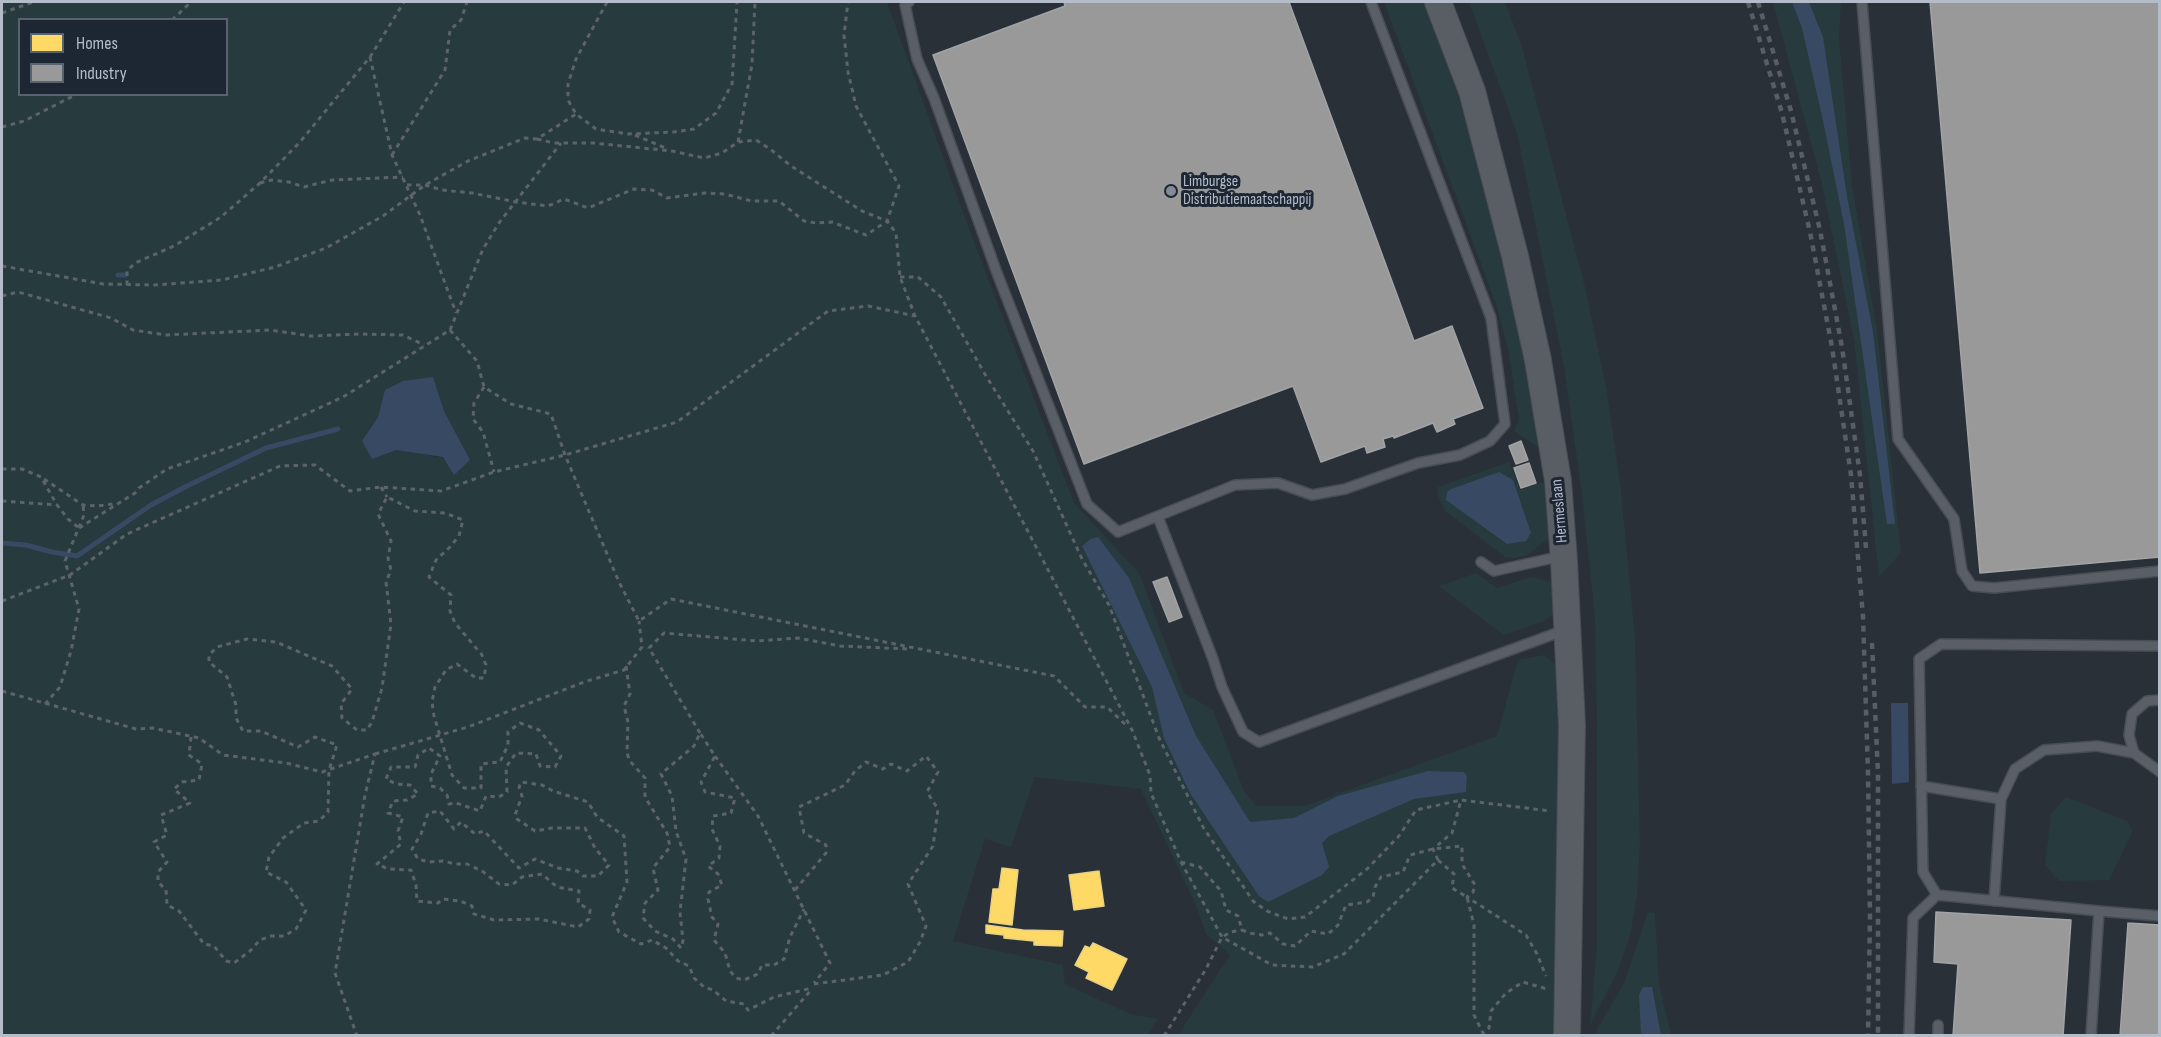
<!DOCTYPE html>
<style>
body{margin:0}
#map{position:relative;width:2161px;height:1037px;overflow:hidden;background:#2a3038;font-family:"Sofia Sans Condensed",sans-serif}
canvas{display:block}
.frame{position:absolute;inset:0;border:3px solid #b4bcc9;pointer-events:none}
.legend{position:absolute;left:18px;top:18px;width:210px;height:78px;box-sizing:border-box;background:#1d2633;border:2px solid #59626f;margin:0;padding:8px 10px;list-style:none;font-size:18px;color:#b4bcc9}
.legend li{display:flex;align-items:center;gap:12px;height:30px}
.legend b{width:30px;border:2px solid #59626f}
</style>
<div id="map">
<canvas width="2161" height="1037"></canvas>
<div class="frame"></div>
<ul class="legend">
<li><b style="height:16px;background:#ffd966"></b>Homes</li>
<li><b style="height:16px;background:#999"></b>Industry</li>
</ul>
</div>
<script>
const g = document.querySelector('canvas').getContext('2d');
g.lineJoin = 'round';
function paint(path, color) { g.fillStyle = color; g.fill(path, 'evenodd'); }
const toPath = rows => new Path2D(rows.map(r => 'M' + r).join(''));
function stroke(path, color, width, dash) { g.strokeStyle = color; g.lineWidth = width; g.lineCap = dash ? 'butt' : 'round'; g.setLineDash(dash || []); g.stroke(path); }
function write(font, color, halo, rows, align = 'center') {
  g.font = font + ' "Sofia Sans Condensed",sans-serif'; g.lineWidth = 6; g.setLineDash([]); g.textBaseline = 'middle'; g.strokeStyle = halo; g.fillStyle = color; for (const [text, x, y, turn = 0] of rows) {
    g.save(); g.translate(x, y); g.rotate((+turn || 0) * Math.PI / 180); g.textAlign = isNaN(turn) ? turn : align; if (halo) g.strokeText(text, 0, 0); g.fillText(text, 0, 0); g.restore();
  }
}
const green = toPath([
 [2,2,887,2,968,226,1074,503,1139,573,1184,693,1213,710,1244,791,1256,806,1304,806,1497,736,1518,660,1544,655,1555,664,1561,681,1558,801,1557,986,1553,997,1553,1035,1178,1035,1230,955,1206,934,1197,908,1141,789,1035,777,1011,847,985,839,953,941,1063,965,1065,984,1130,1014,1158,1019,1148,1035,2,1035],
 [20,20,226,20,226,94,20,94],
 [433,378,444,411,470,460,436,457,362,441,378,417],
 [1384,2,1426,2,1442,46,1481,167,1498,239,1526,367,1539,448,1514,431,1519,420,1508,348,1497,307],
 [1469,2,1505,2,1522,47,1585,287,1607,392,1621,491,1635,638,1640,843,1637,896,1630,936,1618,970,1590,1025,1597,946,1597,723,1595,617,1582,495,1564,366,1517,133],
 [1773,2,1841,2,1839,38,1852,186,1877,330,1901,553,1879,577,1854,339,1821,180],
 [1509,462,1520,490,1544,482,1552,536,1527,555,1515,558,1505,557,1445,511,1437,494,1438,487],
 [1476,573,1497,588,1531,577,1551,582,1558,594,1559,610,1544,621,1504,635,1439,586],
 [2066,797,2127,821,2133,831,2109,880,2059,881,2045,865,2051,814],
 [1648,912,1655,913,1659,984,1671,1035,1599,1035,1596,1032,1624,983]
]);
const water = toPath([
 [1792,2,1809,2,1823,37,1847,196,1873,332,1895,524,1887,524,1844,224,1822,116,1802,28],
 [433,377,444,411,470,460,454,475,443,457,396,450,372,459,362,441,378,417,385,390,403,381],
 [1499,472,1513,480,1531,533,1526,541,1507,544,1446,500,1447,492,1451,489],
 [1098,537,1129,578,1196,736,1250,822,1294,818,1338,796,1428,771,1464,772,1467,776,1466,792,1414,799,1329,836,1322,843,1329,867,1322,875,1268,902,1259,896,1190,793,1164,738,1152,687,1082,546,1091,539],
 [1891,703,1908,703,1909,782,1892,784],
 [1643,987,1652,987,1661,1035,1641,1035,1639,995]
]);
const homes = toPath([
 [1002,868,1018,870,1012,925,989,922,993,889,999,889,1002,868],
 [1099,871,1104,906,1074,910,1069,875,1099,871],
 [986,925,1023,930,1063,931,1062,946,1034,945,1034,941,1004,938,1004,935,986,933,986,925],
 [1093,943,1127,959,1112,990,1086,978,1089,972,1075,965,1085,946,1090,948,1093,943]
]);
const industry = toPath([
 [1064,2,1289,2,1414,341,1452,326,1483,408,1453,419,1455,424,1437,432,1433,423,1394,438,1393,436,1383,439,1385,447,1367,453,1365,446,1321,462,1293,386,1084,464,933,55,1065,6,1064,2],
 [1930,2,2160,2,2160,557,1980,573,1930,2],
 [1521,441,1528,460,1516,464,1509,446,1521,441],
 [1529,463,1536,483,1521,488,1514,468,1529,463],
 [1167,577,1182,617,1169,622,1153,582,1167,577],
 [1936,912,2071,920,2063,1036,1953,1036,1958,964,1934,962,1936,912],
 [2128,923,2160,925,2160,1036,2120,1036,2128,923]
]);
const stream = toPath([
 [118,275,125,275],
 [2,543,26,545,52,552,77,556,151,505,187,486,266,448,338,429]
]);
const path = toPath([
 [607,2,576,59,568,84,568,100,576,114,596,129,628,134,674,132,694,129,716,113,732,84,737,2],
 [2,13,33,2],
 [172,20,191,2],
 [370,57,392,155,420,215,456,313],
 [2,127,24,121,77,94],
 [635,135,668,149],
 [537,139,554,143,593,143,672,151,704,158,722,153,738,142,756,140,770,149,791,166,862,211,887,221,896,233,900,277,915,316],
 [738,142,752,64,755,2],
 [392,155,445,70,450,30,461,20,467,2],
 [260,183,271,180,289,182,304,187,332,180,403,177],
 [407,185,425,185,442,190,472,193,516,202,548,206,564,199,588,208,634,189,652,190,667,198,705,193,725,194,751,201,779,201,804,221,816,223,832,222,866,235,887,221,899,186,856,106,848,72,844,35,848,2],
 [2,266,103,284,154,285,222,280,275,267,326,248,383,216,425,185,468,161,525,138,537,139,576,114],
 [900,277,918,277,941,297,986,376,1033,451,1082,559,1109,605,1159,738,1203,827,1253,901,1267,911,1288,919,1305,917,1367,869,1399,836,1416,810,1461,800],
 [127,285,127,271,135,263,174,246,221,217,260,183,300,142,370,57,404,2],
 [2,296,18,292,111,318,133,330,166,335,270,330,311,336,359,334,403,335,424,345],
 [450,330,477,361,484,387,511,404,551,414,565,455,619,582,639,621,671,599,1054,676,1085,707,1107,707,1128,727],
 [484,387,474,403,473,419,483,432,494,472],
 [2,469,22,469,41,477,57,505,68,519,79,528],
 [44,479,83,505,97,506,113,504],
 [381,487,387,497],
 [2,501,57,505],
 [79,528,135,493,139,488,167,469,245,442,343,397,450,330,483,249,499,223,561,143],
 [2,601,70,575,127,534,280,466,315,465,350,491,381,487,441,491,494,472,565,455,677,422,828,311,868,306,915,316,1132,730,1150,775,1151,793,1181,862,1222,937,1272,965,1313,967,1344,954,1438,860,1454,874,1452,888,1467,897,1474,925,1474,1015,1483,1033,1489,1028,1491,1011,1506,993,1523,982,1547,989],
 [626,666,630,694,624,706,628,722,627,752,629,760,645,778,645,797,667,833,670,847,653,868,658,890,645,903,643,918,655,931,673,939,681,948,683,941,680,912,686,859,676,831,672,796,661,774,694,746,700,733,715,756,701,782,705,792,735,798,731,813,713,816,712,829,720,846,719,858,708,866,718,874,722,885,709,892,708,899,712,917,718,924,714,940,725,953,730,971,736,978,744,980,758,974,762,965,774,965,784,959,790,937,804,909],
 [2,691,136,729,153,728,199,738,223,755,286,763,322,772,375,754,365,795,335,973,357,1036],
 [45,704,60,687,71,651,79,609,65,561,84,515,83,505],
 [700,733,649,648,664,633,757,641,798,638,840,646,909,649],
 [191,737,189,755,202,764,199,780,182,782,174,789,190,803,161,815,167,835,154,842,167,862,158,872,158,882,166,890,167,905,179,911,204,944,214,946,226,961,234,963,250,951,260,940,271,936,284,936,296,929,306,910,286,882,266,872,269,857,283,838,304,823,319,821,328,812,329,770,337,745,315,737,298,747,261,731,243,731,236,718,236,705,227,677,209,662,209,655,217,647,247,639,276,642,332,666,352,689,341,704,342,718,357,730,367,730,372,722,382,688,391,624,386,582,391,570,388,558,391,541,378,514,387,497,415,511,445,513,463,520,459,536,449,548,436,560,429,577,451,595,450,611,455,623,482,655,486,665,484,678,476,678,457,664,446,670,435,687,432,702,434,716,452,775,464,788,481,788,481,764,500,762,508,745,508,732,520,723,539,730,561,756,555,767,540,766,536,754,516,753,506,767,507,792,499,797,486,796,480,811,456,803,449,804,447,795,440,788,431,786,431,774,440,756,429,748,418,755,415,767,391,767,386,779,396,784,410,785,418,794,407,800,393,801,388,813,403,817,398,831,401,844,377,864,388,869,411,870,416,885,417,901,438,903,443,899,460,901,472,906,474,914,494,920,539,919,578,927,589,919,590,910,578,903,579,891,557,887,542,874,522,877,512,885,499,884,482,871,467,864,455,864,443,861,429,862,418,859,412,849,421,834,428,813,440,811,454,829,461,822,475,834,484,831,519,868,535,859,558,868,577,871,583,876,598,876,609,865,595,848,585,828,552,828,535,831,517,819,515,815,522,796,519,787,521,782,542,785,553,791,588,802,597,817,624,836,627,882,612,917,619,932,641,944,652,940,666,948,678,961,689,966,694,978,704,987,713,990,726,1001,744,1004,748,1010,774,997,812,988],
 [375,754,468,727,584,682,624,670,642,647,639,621],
 [715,756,758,816,830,963,814,983],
 [1438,860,1433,849,1452,833,1461,800,1550,811],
 [1181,862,1200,867,1221,891,1226,910,1238,916,1242,930,1249,933,1262,935,1270,933,1283,944,1295,946,1311,931,1328,934,1338,925,1346,905,1367,902,1373,897,1375,887,1381,877,1403,872,1410,855,1433,849,1462,846,1462,864,1475,885,1473,892,1467,897,1526,935,1537,954,1546,976],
 [795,890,826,853,826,845,804,833,799,807,845,785,855,771,866,762,883,769,891,764,907,771,926,756,938,772,927,792,938,809,933,846,908,884,926,926,920,942,908,962,883,975,814,984],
 [771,1036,812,989],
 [1164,1036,1206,969,1222,937,1231,932,1242,930]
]);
const lane = toPath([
 [909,2,905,5,917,59,934,98,997,273,1087,504,1118,532,1235,485,1278,483,1312,495,1345,489,1418,463,1460,455,1490,441,1505,424,1491,318,1371,2],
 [1862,2,1898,439,1954,519,1962,571,1972,586,1994,588,2160,571],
 [1158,517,1213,659,1222,687,1243,732,1259,742,1565,630],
 [1481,562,1494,571,1562,556],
 [2160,700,2147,701,2132,714,2129,735,2134,753,2160,772],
 [1921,786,2001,799],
 [1937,895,1923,872,1919,659,1941,644,2160,646],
 [1994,901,2001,799,2015,769,2044,750,2097,746,2134,753],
 [2099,911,2160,916],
 [1909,1036,1913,918,1937,895,2099,911,2091,1036],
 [1938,1036,1938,1025]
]);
const secondary = toPath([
 [1438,2,1472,91,1515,256,1538,360,1558,481,1564,561,1572,725,1567,1036]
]);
const rail = toPath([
 [1748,2,1782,113,1810,232,1832,347,1851,475,1863,616,1868,773,1870,916,1868,1036],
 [1758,2,1791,111,1820,230,1842,347,1860,475,1866,548],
 [1872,643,1878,773,1878,1036]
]);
const markers = [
 [1171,191,6,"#848b96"]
];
const poiNames = [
 ["Limburgse",1183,182],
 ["Distributiemaatschappij",1183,200]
];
const streetNames = [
 ["Hermeslaan",1560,511,-95]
];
paint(green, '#273a3e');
paint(water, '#384963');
paint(homes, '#ffd966');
stroke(homes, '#e8d084', 1.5);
paint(industry, '#999');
stroke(industry, '#a1a4a7', 1.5);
stroke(stream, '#384963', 5);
stroke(lane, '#484c53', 12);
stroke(secondary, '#484c53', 28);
stroke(path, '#5d636a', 3, [4.5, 4.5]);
stroke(lane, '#5a5e66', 9);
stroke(secondary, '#595d64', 26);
stroke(rail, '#595d64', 4.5, [6, 6]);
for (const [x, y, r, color] of markers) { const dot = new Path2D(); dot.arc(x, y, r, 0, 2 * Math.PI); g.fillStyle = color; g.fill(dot); stroke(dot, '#1d2633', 2); }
write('16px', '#b4bcc9', '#1d2633', poiNames, 'left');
write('16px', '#b4bcc9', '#1d2633', streetNames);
</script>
